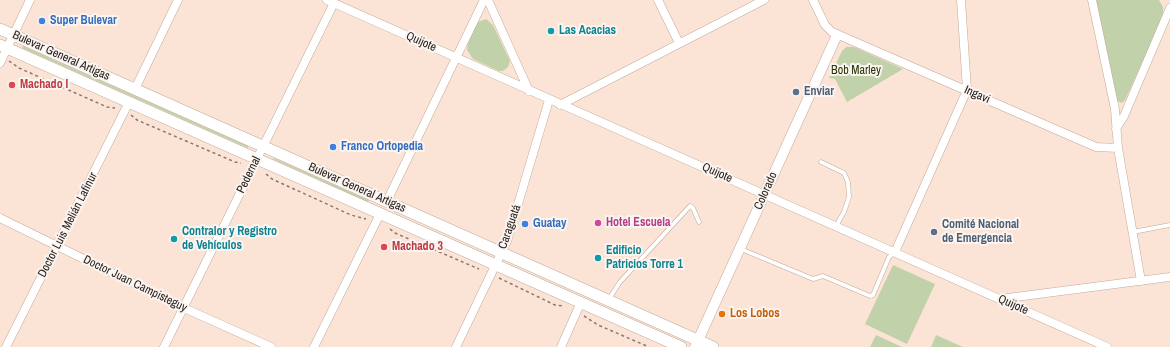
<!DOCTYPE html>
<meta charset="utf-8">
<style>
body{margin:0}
canvas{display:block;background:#fbe4d6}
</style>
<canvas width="1170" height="347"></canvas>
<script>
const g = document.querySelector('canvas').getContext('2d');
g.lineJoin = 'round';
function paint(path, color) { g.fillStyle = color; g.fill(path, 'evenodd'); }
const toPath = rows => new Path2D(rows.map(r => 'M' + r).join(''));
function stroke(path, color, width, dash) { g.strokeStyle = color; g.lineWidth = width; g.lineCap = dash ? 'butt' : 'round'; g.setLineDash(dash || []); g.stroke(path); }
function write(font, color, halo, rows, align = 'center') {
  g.font = font + ' "Archivo Narrow",sans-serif'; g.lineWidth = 4; g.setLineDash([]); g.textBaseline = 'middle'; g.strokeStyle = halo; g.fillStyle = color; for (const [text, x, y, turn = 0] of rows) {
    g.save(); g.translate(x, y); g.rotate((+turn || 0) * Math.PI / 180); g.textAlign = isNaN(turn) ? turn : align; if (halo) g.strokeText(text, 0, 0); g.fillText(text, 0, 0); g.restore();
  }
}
const green = toPath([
 [1095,0,1159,0,1163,7,1163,13,1152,41,1125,100,1122,103,1117,101],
 [486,19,493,25,510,61,508,67,503,71,499,71,473,59,467,50,468,43,478,22],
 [23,46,248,146,248,148,22,48],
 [846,47,854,47,903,69,847,102,835,79,829,78,842,51],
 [274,158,369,200,368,202,273,159],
 [893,265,935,284,907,344,865,324],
 [876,335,902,347,870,347],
 [936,335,963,347,931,347]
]);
const path = toPath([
 [9,61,19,68,107,107,115,108],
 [131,115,137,120,235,162,241,163],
 [266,174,272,179,351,215,366,219],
 [390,229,395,233,479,269],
 [499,278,555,305,563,306],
 [584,316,598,325,649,347]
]);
const service = toPath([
 [821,162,844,173,848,182,849,197,844,212,836,226],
 [1133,232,1170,225],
 [741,249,813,279,823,276,870,296,873,295,889,257,895,252],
 [609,299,620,282,690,206,693,208,699,222]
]);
const minor = toPath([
 [327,0,1107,347],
 [488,0,529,91],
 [658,0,679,43],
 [813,0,825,25,832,32,1096,147,1118,148],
 [1092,0,1115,109,1118,148,1141,281],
 [0,63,30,0],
 [135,89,178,0],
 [560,105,764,0],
 [1116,129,1124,116,1170,8],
 [387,201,484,0],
 [0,218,184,308,271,347],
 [895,252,967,90,961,0],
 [1000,299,1170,277],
 [6,347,129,102],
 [164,347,334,3],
 [314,347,380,214],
 [456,347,507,241,549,100],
 [561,347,581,302]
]);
const tertiary = toPath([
 [695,347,837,35]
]);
const secondary = toPath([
 [0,29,713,347],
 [0,45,681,347]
]);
const markers = [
 [42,21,4,"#3f7fe0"],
 [551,31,4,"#0f9aa8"],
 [12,85,4,"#e0444e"],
 [796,92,4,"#5c6f8a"],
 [333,147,4,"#3f7fe0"],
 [598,223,4,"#d1479c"],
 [525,224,4,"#3f7fe0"],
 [934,232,4,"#5c6f8a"],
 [174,239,4,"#0f9aa8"],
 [384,247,4,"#e0444e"],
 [598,258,4,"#0f9aa8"],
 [722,314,4,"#e8710a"]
];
const shopNames = [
 ["Super Bulevar",50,21],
 ["Franco Ortopedia",341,147],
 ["Guatay",533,224]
];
const cultureNames = [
 ["Las Acacias",559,31],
 ["Contralor y Registro",182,232],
 ["de Vehículos",182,246],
 ["Edificio",606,251],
 ["Patricios Torre 1",606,265]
];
const streetNames = [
 ["Quijote",421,42,24],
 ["Bulevar General Artigas",61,56,24],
 ["Ingavi",977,95,24],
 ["Quijote",717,173,24],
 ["Pedernal",249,175,-64],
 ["Bulevar General Artigas",357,188,24],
 ["Colorado",766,191,-66],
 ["Doctor Luis Melián Lafinur",68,225,-63],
 ["Caraguatá",510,227,-71],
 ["Doctor Juan Campisteguy",135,284,26],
 ["Quijote",1013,305,24]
];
const parkNames = [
 ["Bob Marley",856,71]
];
const healthNames = [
 ["Machado I",20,85],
 ["Machado 3",392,247]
];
const serviceNames = [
 ["Enviar",804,92],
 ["Comité Nacional",942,225],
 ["de Emergencia",942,239]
];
const hotelNames = [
 ["Hotel Escuela",606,223]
];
const foodNames = [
 ["Los Lobos",730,314]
];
paint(green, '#c1d1aa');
stroke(service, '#c3a897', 5);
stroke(minor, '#c3a897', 9);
stroke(tertiary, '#c3a897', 11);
stroke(secondary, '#c3a897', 12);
stroke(path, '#88786f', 1.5, [3, 3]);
stroke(service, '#fff', 4);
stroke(minor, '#fff', 8);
stroke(tertiary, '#fff', 10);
stroke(secondary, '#fff', 11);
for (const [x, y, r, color] of markers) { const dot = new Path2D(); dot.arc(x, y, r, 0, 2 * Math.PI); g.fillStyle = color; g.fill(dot); stroke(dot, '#fbf5f2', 1.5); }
write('bold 12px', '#366cbe', '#fbf5f2', shopNames, 'left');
write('bold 12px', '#0d838f', '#fbf5f2', cultureNames, 'left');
write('12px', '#2a201a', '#fbf5f2', streetNames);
write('12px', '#283606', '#fbf5f2', parkNames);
write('bold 12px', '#be3a42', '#fbf5f2', healthNames, 'left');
write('bold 12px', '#4e5e75', '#fbf5f2', serviceNames, 'left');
write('bold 12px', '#b23c85', '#fbf5f2', hotelNames, 'left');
write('bold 12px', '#c56008', '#fbf5f2', foodNames, 'left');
</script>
